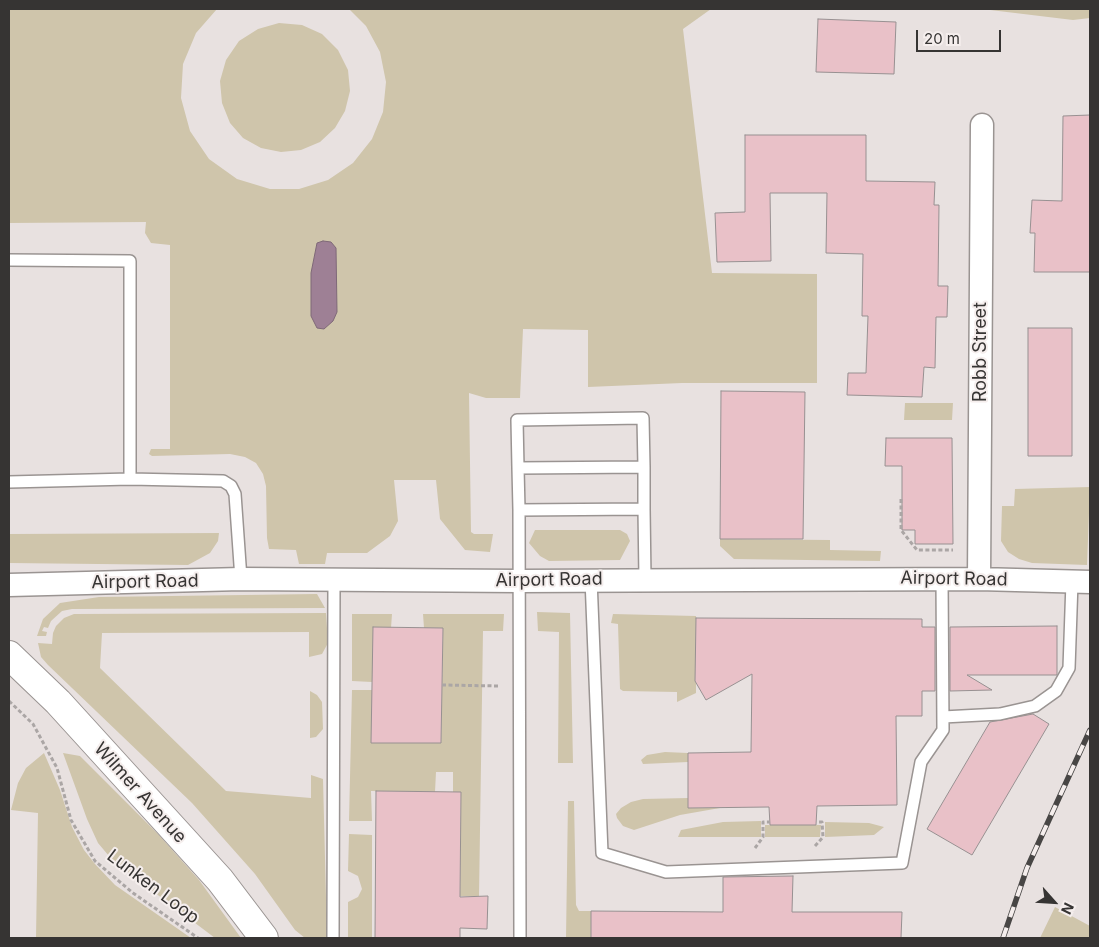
<!DOCTYPE html>
<style>
body{margin:0}
#map{position:relative;width:1099px;height:947px;overflow:hidden;background:#e8e1e0;font-family:Inter,sans-serif}
canvas{display:block}
.frame{position:absolute;inset:0;border:10px solid #363433;pointer-events:none}
.north{position:absolute;left:1029px;top:877px;width:50px;height:50px;-webkit-text-stroke:4px #f5eeed;paint-order:stroke;rotate:116deg;font-size:14px;font-weight:700;line-height:20px;text-align:center;color:#363433}
.north::after{content:'';display:block;margin:auto;width:18px;height:22px;background:#363433;clip-path:polygon(50% 0,100% 100%,50% 72%,0 100%)}
.scale{position:absolute;left:916px;top:30px;width:85px;height:22px;box-sizing:border-box;border:2px solid #363433;border-top:0;padding-left:6px;font-size:15px;line-height:18px;white-space:nowrap;color:#363433;-webkit-text-stroke:4px #f5eeed;paint-order:stroke}
</style>
<div id="map">
<canvas width="1099" height="947"></canvas>
<div class="frame"></div>
<div class="north">N</div>
<div class="scale">20 m</div>
</div>
<script>
const g = document.querySelector('canvas').getContext('2d');
g.lineJoin = 'round';
function paint(path, color) { g.fillStyle = color; g.fill(path, 'evenodd'); }
const toPath = rows => new Path2D(rows.map(r => 'M' + r).join(''));
function stroke(path, color, width, dash) { g.strokeStyle = color; g.lineWidth = width; g.lineCap = dash ? 'butt' : 'round'; g.setLineDash(dash || []); g.stroke(path); }
function write(font, color, halo, rows, align = 'center') {
  g.font = font + ' Inter,sans-serif'; g.lineWidth = 4; g.setLineDash([]); g.textBaseline = 'middle'; g.strokeStyle = halo; g.fillStyle = color; for (const [text, x, y, turn = 0] of rows) {
    g.save(); g.translate(x, y); g.rotate((+turn || 0) * Math.PI / 180); g.textAlign = isNaN(turn) ? turn : align; if (halo) g.strokeText(text, 0, 0); g.fillText(text, 0, 0); g.restore();
  }
}
const green = toPath([
 [9,9,217,9,196,33,183,64,181,98,190,131,209,159,237,179,270,189,299,189,328,180,353,163,372,139,383,112,386,82,380,52,366,26,349,9,711,9,683,29,712,273,817,274,817,383,682,383,588,387,588,330,523,329,520,398,486,398,469,393,471,532,474,534,493,534,490,552,465,550,440,519,436,480,394,480,398,521,390,536,367,553,327,553,325,564,299,564,296,550,269,549,267,538,266,486,263,474,256,463,245,457,230,454,152,456,149,454,151,449,170,449,170,245,151,243,145,233,146,222,9,223],
 [982,9,1090,9,1090,18,1073,20],
 [279,23,302,25,322,34,338,50,348,70,350,91,345,111,335,128,320,142,301,150,281,152,261,148,243,138,230,123,222,103,220,81,226,60,239,41,258,29],
 [905,403,953,403,952,420,904,420],
 [1090,487,1087,565,1032,563,1019,559,1008,552,1001,541,1002,506,1014,506,1015,489],
 [535,530,620,530,627,534,630,541,620,560,549,561,540,556,529,543],
 [219,533,218,541,210,553,188,565,9,563,9,534],
 [720,539,830,540,830,550,881,551,880,561,734,559,720,546],
 [317,594,325,608,72,609,62,611,51,621,48,628,44,627,42,631,47,632,46,636,37,636,43,619,60,603,99,597],
 [537,612,570,613,573,763,558,763,559,632,538,631],
 [326,613,328,643,322,654,309,657,309,632,102,633,100,668,226,791,311,798,311,775,323,779,327,937,305,938,295,930,255,874,192,803,48,665,41,657,38,643,52,644,53,633,56,626,64,618,74,614],
 [352,614,392,614,391,628,372,682,352,681],
 [423,614,504,614,503,631,483,631,479,896,460,896,461,792,453,792,453,772,436,772,435,792,371,791,372,821,349,821,352,690,372,690,372,743,441,743,443,628,424,628],
 [613,614,696,616,696,693,677,702,677,692,623,691,620,689,618,624,611,623],
 [310,691,317,695,322,702,323,729,316,737,310,738],
 [665,752,688,753,688,762,643,764,641,760,647,755],
 [44,753,60,790,72,827,84,850,95,864,115,885,191,938,36,938,38,813,11,810,18,783,26,768],
 [63,753,80,756,158,834,199,880,241,938,215,938,114,862,98,843,87,819],
 [688,798,689,808,720,808,680,815,634,830,623,826,617,818,616,814,621,808,631,802,643,799],
 [568,801,574,801,576,905,579,911,591,911,591,938,566,938],
 [761,821,761,837,678,837,681,830,723,822],
 [825,822,869,823,884,827,874,835,825,837],
 [765,825,821,825,820,837,765,837],
 [349,834,372,835,372,938,348,938,348,902,358,897,362,889,358,876,348,871],
 [1055,907,1090,926,1090,938,1040,938]
]);
const water = toPath([
 [323,241,331,242,336,248,337,312,333,321,324,329,317,328,311,316,311,273,317,243,323,241]
]);
const building = toPath([
 [818,19,896,22,894,74,816,72,818,19],
 [1090,115,1090,272,1034,272,1035,233,1030,233,1032,200,1062,201,1063,116,1090,115],
 [745,135,866,135,866,181,935,182,934,205,939,205,938,286,948,286,947,317,936,317,935,368,924,367,922,397,847,395,848,373,866,373,868,316,862,316,863,254,826,253,827,193,770,193,771,261,717,262,715,213,745,212,745,135],
 [1028,328,1072,328,1072,456,1028,456,1028,328],
 [721,391,805,392,803,539,720,539,721,391],
 [886,438,952,438,953,544,915,544,915,530,902,530,902,466,885,466,886,438],
 [696,618,922,619,922,627,935,627,935,691,922,691,922,716,896,716,897,805,817,806,816,825,770,825,769,807,688,808,688,753,751,752,752,674,706,700,695,681,696,618],
 [1057,626,1057,675,967,675,992,690,950,691,950,627,1057,626],
 [373,627,443,628,441,743,371,743,373,627],
 [1033,714,1049,724,972,855,927,829,990,722,1033,714],
 [376,791,461,792,460,897,488,896,487,929,460,928,460,938,375,938,376,791],
 [793,876,792,912,902,912,901,938,591,938,591,911,723,912,723,877,793,876]
]);
const path = toPath([
 [901,499,901,530,917,550,953,550],
 [442,685,499,686],
 [9,701,33,724,57,768,71,820,95,861,133,893,198,938],
 [815,846,823,837,822,822,817,822],
 [755,848,763,837,763,822,770,822]
]);
const service = toPath([
 [9,260,130,261,130,479],
 [518,468,517,420,643,418,644,467],
 [9,482,130,479,223,481,231,486,235,494,241,579],
 [519,510,518,468,644,467,644,509],
 [591,579,602,853,666,872,902,863,921,762,943,730,942,579],
 [943,717,1000,714,1035,706,1056,691,1069,668,1072,582],
 [333,938,334,580],
 [520,938,519,510,644,509,645,579]
]);
const minor = toPath([
 [979,579,982,125],
 [9,585,241,579,519,581,979,579,1090,582]
]);
const tertiary = toPath([
 [9,655,58,702,220,880,264,938]
]);
const rail = toPath([
 [1003,938,1027,868,1090,730]
]);
const streetNames = [
 ["Robb Street",981,352,-90],
 ["Airport Road",954,579,1],
 ["Airport Road",549,580,-1],
 ["Airport Road",145,582,-1],
 ["Wilmer Avenue",140,793,48],
 ["Lunken Loop",153,887,37]
];
paint(green, '#cfc5ab');
paint(water, '#9e8095');
stroke(water, '#7f6978', 1);
paint(building, '#e9c1c8');
stroke(building, '#979091', 1);
stroke(service, '#9a9492', 14);
stroke(minor, '#9a9492', 25);
stroke(tertiary, '#9a9492', 30);
stroke(path, '#aba6a5', 3, [4, 2.5]);
stroke(service, '#fff', 11);
stroke(minor, '#fff', 22);
stroke(tertiary, '#fff', 28);
stroke(rail, '#484645', 5.5);
stroke(rail, '#f5eeed', 4, [11]);
write('18px', '#363433', '#f5eeed', streetNames);
</script>
